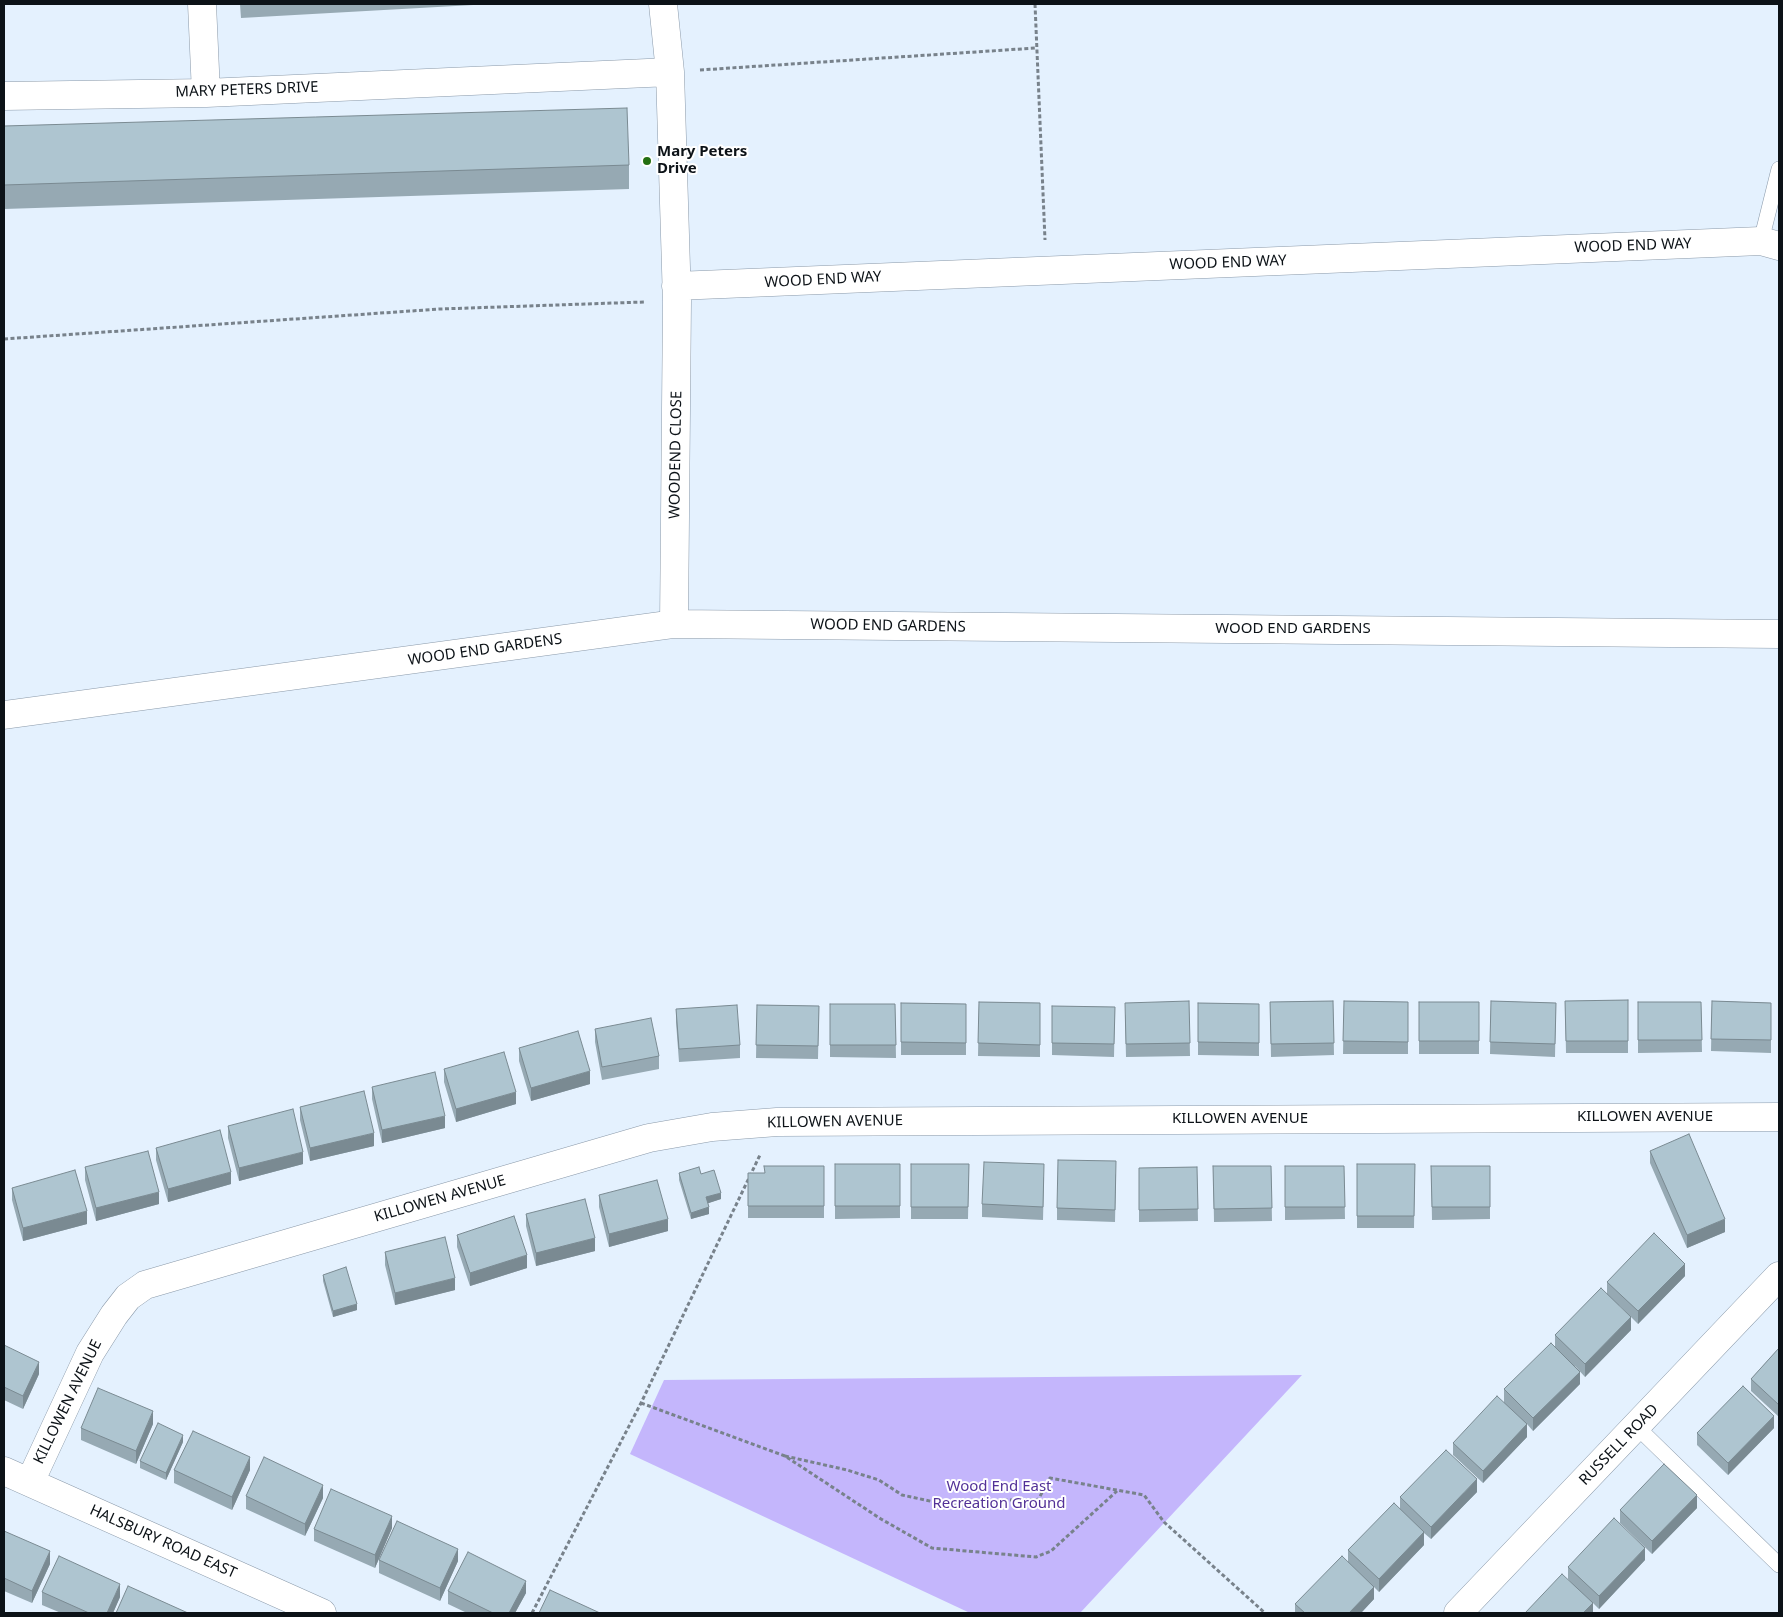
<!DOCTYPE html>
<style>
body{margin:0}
#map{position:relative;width:1783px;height:1617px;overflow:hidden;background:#e4f1fe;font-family:"Noto Sans",sans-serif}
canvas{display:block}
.frame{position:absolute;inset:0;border:5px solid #0c1217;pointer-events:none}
</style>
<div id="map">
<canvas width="1783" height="1617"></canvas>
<div class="frame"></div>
</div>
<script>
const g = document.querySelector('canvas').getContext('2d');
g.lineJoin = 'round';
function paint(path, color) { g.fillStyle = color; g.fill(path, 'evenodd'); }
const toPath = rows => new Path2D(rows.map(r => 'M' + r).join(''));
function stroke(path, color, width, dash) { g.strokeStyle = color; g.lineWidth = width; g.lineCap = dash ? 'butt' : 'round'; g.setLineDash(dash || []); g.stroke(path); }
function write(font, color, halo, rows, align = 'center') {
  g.font = font + ' "Noto Sans",sans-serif'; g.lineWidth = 4; g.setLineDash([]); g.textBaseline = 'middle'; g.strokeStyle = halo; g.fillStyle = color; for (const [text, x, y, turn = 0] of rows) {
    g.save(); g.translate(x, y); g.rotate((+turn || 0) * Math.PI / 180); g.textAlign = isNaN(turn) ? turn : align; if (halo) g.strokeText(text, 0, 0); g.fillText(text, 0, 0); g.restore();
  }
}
const green = toPath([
 [1302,1375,1080,1613,970,1613,630,1454,664,1380]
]);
const path = toPath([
 [1035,4,1045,240],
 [700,70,1036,48],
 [4,339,440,309,644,302],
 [641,1403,785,1456,881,1519,932,1548,1036,1557,1051,1551,1117,1491],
 [785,1456,847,1470,879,1480,902,1495,953,1506,1005,1500,1038,1500,1050,1478,1144,1495,1164,1522,1265,1613],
 [532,1613,641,1403,760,1155]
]);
const lane = toPath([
 [1761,241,1779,169],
 [1636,1426,1779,1565]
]);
const street = toPath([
 [202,4,206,93],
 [663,4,670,72,677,301,674,624],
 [4,96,206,93,670,72],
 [676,286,1761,241,1779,246],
 [4,715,674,624,1779,634],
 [4,1471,322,1613],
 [30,1482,90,1353,114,1315,128,1297,145,1285,649,1138,712,1127,777,1122,1779,1117],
 [1458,1613,1779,1276]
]);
const wall = toPath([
 [240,4,491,4,241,18],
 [4,126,629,165,629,189,4,209],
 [1628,1000,1628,1053,1566,1053,1565,1001],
 [1189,1001,1190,1056,1126,1057,1125,1015],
 [1333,1001,1334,1055,1271,1057,1270,1002],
 [1344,1001,1408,1002,1408,1054,1343,1054],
 [1491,1001,1556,1003,1555,1057,1490,1054],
 [1712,1001,1771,1003,1771,1053,1711,1051],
 [979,1002,1040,1003,1040,1057,978,1056],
 [1419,1002,1479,1002,1479,1054,1419,1054],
 [1638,1002,1701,1002,1702,1052,1638,1053],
 [901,1003,966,1004,966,1055,901,1055],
 [1198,1003,1259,1004,1259,1056,1198,1055],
 [830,1004,895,1004,896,1058,830,1057],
 [757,1005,819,1006,818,1059,756,1058],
 [1052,1006,1115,1007,1114,1057,1052,1055],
 [676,1009,740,1045,740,1058,679,1062,676,1022],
 [595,1029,659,1056,659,1069,602,1080,595,1042],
 [519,1048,590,1084,531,1101,519,1061],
 [444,1069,516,1104,456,1122,444,1082],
 [372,1087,445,1128,382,1143,372,1099],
 [300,1107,374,1146,310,1161,300,1120],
 [228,1126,303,1164,239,1181,228,1138],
 [156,1148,231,1184,168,1202,156,1160],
 [1650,1151,1725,1232,1687,1248,1650,1163],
 [835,1164,900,1164,900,1218,835,1219],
 [911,1164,969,1164,968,1219,911,1219],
 [1357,1164,1415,1164,1414,1228,1357,1228],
 [824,1166,824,1218,748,1218,748,1173,764,1173],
 [1213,1166,1271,1166,1272,1221,1214,1222],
 [1285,1166,1344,1166,1345,1219,1285,1220],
 [1431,1166,1490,1166,1490,1219,1432,1220],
 [85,1167,159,1204,96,1221,85,1180],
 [1197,1167,1198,1221,1139,1222,1139,1168],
 [679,1173,701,1174,721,1199,708,1203,709,1214,691,1219,679,1180],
 [1116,1174,1115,1222,1057,1220,1057,1208],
 [1044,1177,1043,1220,982,1217,982,1204],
 [12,1188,87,1224,23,1241,12,1200],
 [599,1195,668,1231,609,1247,599,1207],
 [526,1214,595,1251,536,1266,526,1226],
 [457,1235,527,1268,470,1286,457,1247],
 [385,1252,455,1290,395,1305,385,1265],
 [323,1275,357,1310,333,1317,323,1281],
 [1685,1276,1638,1324,1619,1305,1631,1330,1585,1377,1575,1366,1580,1384,1533,1431,1527,1424,1527,1437,1483,1483,1453,1455,1453,1443,1504,1402,1504,1389,1555,1347,1555,1335,1607,1294,1607,1282],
 [4,1345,39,1374,23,1409,4,1400],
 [1779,1348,1779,1417,1751,1391,1751,1379],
 [153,1424,136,1464,81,1440,81,1428],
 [1774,1428,1728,1475,1697,1445,1697,1433],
 [183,1442,166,1480,140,1468,140,1461],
 [174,1470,250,1470,232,1510,174,1483],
 [1477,1492,1431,1539,1424,1533,1424,1545,1379,1592,1374,1587,1374,1599,1361,1613,1295,1613,1295,1604,1348,1563,1348,1550,1400,1509,1400,1497],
 [246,1496,323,1498,305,1536,246,1509],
 [1697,1508,1652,1554,1620,1523,1620,1510],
 [392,1528,375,1568,314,1541,314,1529],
 [4,1531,50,1564,32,1603,4,1591],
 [379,1560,458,1561,440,1601,379,1573],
 [1645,1560,1599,1609,1592,1602,1593,1613,1568,1579,1568,1567],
 [448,1591,526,1593,515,1613,467,1613,448,1604],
 [42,1592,120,1597,113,1613,61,1613,42,1605]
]);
const shadedWall = toPath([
 [590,1071,590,1084,531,1101,531,1088],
 [516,1092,516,1104,456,1122,456,1109],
 [445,1116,445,1128,382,1143,382,1130],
 [374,1133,374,1146,310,1161,310,1148],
 [303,1152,303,1164,239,1181,239,1168],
 [231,1172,231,1184,168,1202,168,1189],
 [159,1192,159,1204,96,1221,96,1208],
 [721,1193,721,1199,706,1204,706,1197],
 [709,1207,709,1214,691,1219,691,1213],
 [87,1211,87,1224,23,1241,23,1228],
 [668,1219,668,1231,609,1247,609,1234],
 [1725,1219,1725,1232,1687,1248,1687,1235],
 [595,1238,595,1251,536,1266,536,1253],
 [527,1255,527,1268,470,1286,470,1273],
 [1685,1264,1685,1276,1638,1324,1638,1311],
 [455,1278,455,1290,395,1305,395,1293],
 [357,1304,357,1310,333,1317,333,1311],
 [1631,1317,1631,1330,1585,1377,1585,1364],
 [39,1362,39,1374,23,1409,23,1396],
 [1580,1372,1580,1384,1533,1431,1533,1418],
 [153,1411,153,1424,136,1464,136,1451],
 [1774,1416,1774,1428,1728,1475,1728,1463],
 [1527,1424,1527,1437,1483,1483,1483,1471],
 [183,1435,183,1442,166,1480,166,1473],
 [250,1457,250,1470,232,1510,232,1497],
 [1477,1479,1477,1492,1431,1539,1431,1527],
 [323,1485,323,1498,305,1536,305,1524],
 [1697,1495,1697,1508,1652,1554,1652,1541],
 [392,1516,392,1528,375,1568,375,1555],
 [1424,1532,1424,1545,1379,1592,1379,1579],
 [1645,1548,1645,1560,1599,1609,1599,1596],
 [458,1549,458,1561,440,1601,440,1588],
 [50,1551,50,1564,32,1603,32,1591],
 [526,1581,526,1593,515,1613,509,1613],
 [120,1584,120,1597,113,1613,107,1613],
 [1374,1587,1374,1599,1361,1613,1349,1613],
 [1593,1603,1593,1613,1583,1613]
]);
const building = toPath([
 [627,108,629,165,4,185,4,126,627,108],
 [1628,1000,1628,1041,1566,1041,1565,1001,1628,1000],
 [1189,1001,1190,1043,1126,1044,1125,1003,1189,1001],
 [1333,1001,1334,1043,1271,1044,1270,1002,1333,1001],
 [1344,1001,1408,1002,1408,1042,1343,1041,1344,1001],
 [1491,1001,1556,1003,1555,1044,1490,1042,1491,1001],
 [1712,1001,1771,1003,1771,1040,1711,1039,1712,1001],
 [979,1002,1040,1003,1040,1045,978,1043,979,1002],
 [1419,1002,1479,1002,1479,1041,1419,1041,1419,1002],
 [1638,1002,1701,1002,1702,1040,1638,1040,1638,1002],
 [901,1003,966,1004,966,1043,901,1042,901,1003],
 [1198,1003,1259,1004,1259,1043,1198,1042,1198,1003],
 [830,1004,895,1004,896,1045,830,1045,830,1004],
 [737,1005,740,1045,679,1049,676,1009,737,1005],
 [757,1005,819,1006,818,1046,756,1045,757,1005],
 [1052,1006,1115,1007,1114,1044,1052,1043,1052,1006],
 [651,1018,659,1056,602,1067,595,1029,651,1018],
 [578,1031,590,1071,531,1088,519,1048,578,1031],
 [504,1052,516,1092,456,1109,444,1069,504,1052],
 [435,1072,445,1116,382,1130,372,1087,435,1072],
 [364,1091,374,1133,310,1148,300,1107,364,1091],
 [293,1109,303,1152,239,1168,228,1126,293,1109],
 [220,1130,231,1172,168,1189,156,1148,220,1130],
 [1689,1134,1725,1219,1687,1235,1650,1151,1689,1134],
 [148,1151,159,1192,96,1208,85,1167,148,1151],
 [1058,1160,1116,1161,1115,1210,1057,1208,1058,1160],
 [984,1162,1044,1164,1043,1207,982,1204,984,1162],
 [835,1164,900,1164,900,1206,835,1206,835,1164],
 [911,1164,969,1164,968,1207,911,1207,911,1164],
 [1357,1164,1415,1164,1414,1216,1357,1216,1357,1164],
 [764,1166,824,1166,824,1206,748,1206,748,1173,765,1173,764,1166],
 [1213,1166,1271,1166,1272,1208,1214,1209,1213,1166],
 [1285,1166,1344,1166,1345,1207,1285,1207,1285,1166],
 [1431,1166,1490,1166,1490,1207,1432,1207,1431,1166],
 [699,1167,701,1174,714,1170,721,1193,706,1197,709,1207,691,1213,679,1173,699,1167],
 [1197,1167,1198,1209,1139,1210,1139,1168,1197,1167],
 [75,1170,87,1211,23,1228,12,1188,75,1170],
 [657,1180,668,1219,609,1234,599,1195,657,1180],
 [585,1199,595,1238,536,1253,526,1214,585,1199],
 [514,1216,527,1255,470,1273,457,1235,514,1216],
 [1654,1233,1685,1264,1638,1311,1607,1282,1654,1233],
 [445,1237,455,1278,395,1293,385,1252,445,1237],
 [346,1267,357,1304,333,1311,323,1275,346,1267],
 [1601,1288,1631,1317,1585,1364,1555,1335,1601,1288],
 [1551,1343,1580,1372,1533,1418,1504,1389,1551,1343],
 [4,1345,39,1362,23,1396,4,1387,4,1345],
 [1779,1348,1779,1405,1751,1379,1779,1348],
 [1743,1386,1774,1416,1728,1463,1697,1433,1743,1386],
 [98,1388,153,1411,136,1451,81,1428,98,1388],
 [1497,1396,1527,1424,1483,1471,1453,1443,1497,1396],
 [158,1423,183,1435,166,1473,140,1461,158,1423],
 [193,1431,250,1457,232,1497,174,1470,193,1431],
 [1446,1450,1477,1479,1431,1527,1400,1497,1446,1450],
 [264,1457,323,1485,305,1524,246,1496,264,1457],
 [1664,1464,1697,1495,1652,1541,1620,1510,1664,1464],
 [331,1489,392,1516,375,1555,314,1529,331,1489],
 [1394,1503,1424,1532,1379,1579,1348,1550,1394,1503],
 [1614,1518,1645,1548,1599,1596,1568,1567,1614,1518],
 [397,1521,458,1549,440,1588,379,1560,397,1521],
 [4,1531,50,1551,32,1591,4,1578,4,1531],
 [468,1552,526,1581,509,1613,493,1613,448,1591,468,1552],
 [59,1556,120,1584,107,1613,89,1613,42,1592,59,1556],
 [1342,1556,1374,1587,1349,1613,1305,1613,1295,1604,1342,1556],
 [1562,1574,1593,1603,1583,1613,1525,1613,1562,1574],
 [128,1586,188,1613,116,1613,128,1586],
 [550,1590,600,1613,539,1613,550,1590]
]);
const markers = [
 [647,161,5,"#246f12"]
];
const streetNames = [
 ["MARY PETERS DRIVE",247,90,-2],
 ["WOOD END WAY",1633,246,-2],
 ["WOOD END WAY",1228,263,-2],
 ["WOOD END WAY",823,280,-3],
 ["WOODEND CLOSE",676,455,-89],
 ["WOOD END GARDENS",888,626,1],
 ["WOOD END GARDENS",1293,629],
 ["WOOD END GARDENS",485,650,-8],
 ["KILLOWEN AVENUE",1645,1117],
 ["KILLOWEN AVENUE",1240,1119],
 ["KILLOWEN AVENUE",835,1122,-1],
 ["KILLOWEN AVENUE",440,1199,-16],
 ["KILLOWEN AVENUE",68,1402,-64],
 ["RUSSELL ROAD",1619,1445,-46],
 ["HALSBURY ROAD EAST",163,1542,24]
];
const poiNames = [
 ["Mary Peters",657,152],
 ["Drive",657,169]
];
const parkNames = [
 ["Wood End East",999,1487],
 ["Recreation Ground",999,1504]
];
paint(green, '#c4b6fc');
stroke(lane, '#8a99a9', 16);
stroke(street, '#8a99a9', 29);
stroke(path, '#78828b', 3, [4, 2.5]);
stroke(lane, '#fff', 15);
stroke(street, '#fff', 28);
paint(wall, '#96a9b3');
paint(shadedWall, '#7a8a92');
paint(building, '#aec5d0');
stroke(building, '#7a8a92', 1);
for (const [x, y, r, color] of markers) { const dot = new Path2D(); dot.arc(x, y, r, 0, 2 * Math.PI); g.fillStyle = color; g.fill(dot); stroke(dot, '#fff', 2); }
write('15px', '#0c1217', '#fff', streetNames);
write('bold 15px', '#0c1217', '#fff', poiNames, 'left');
write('15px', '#523197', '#fff', parkNames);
</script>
